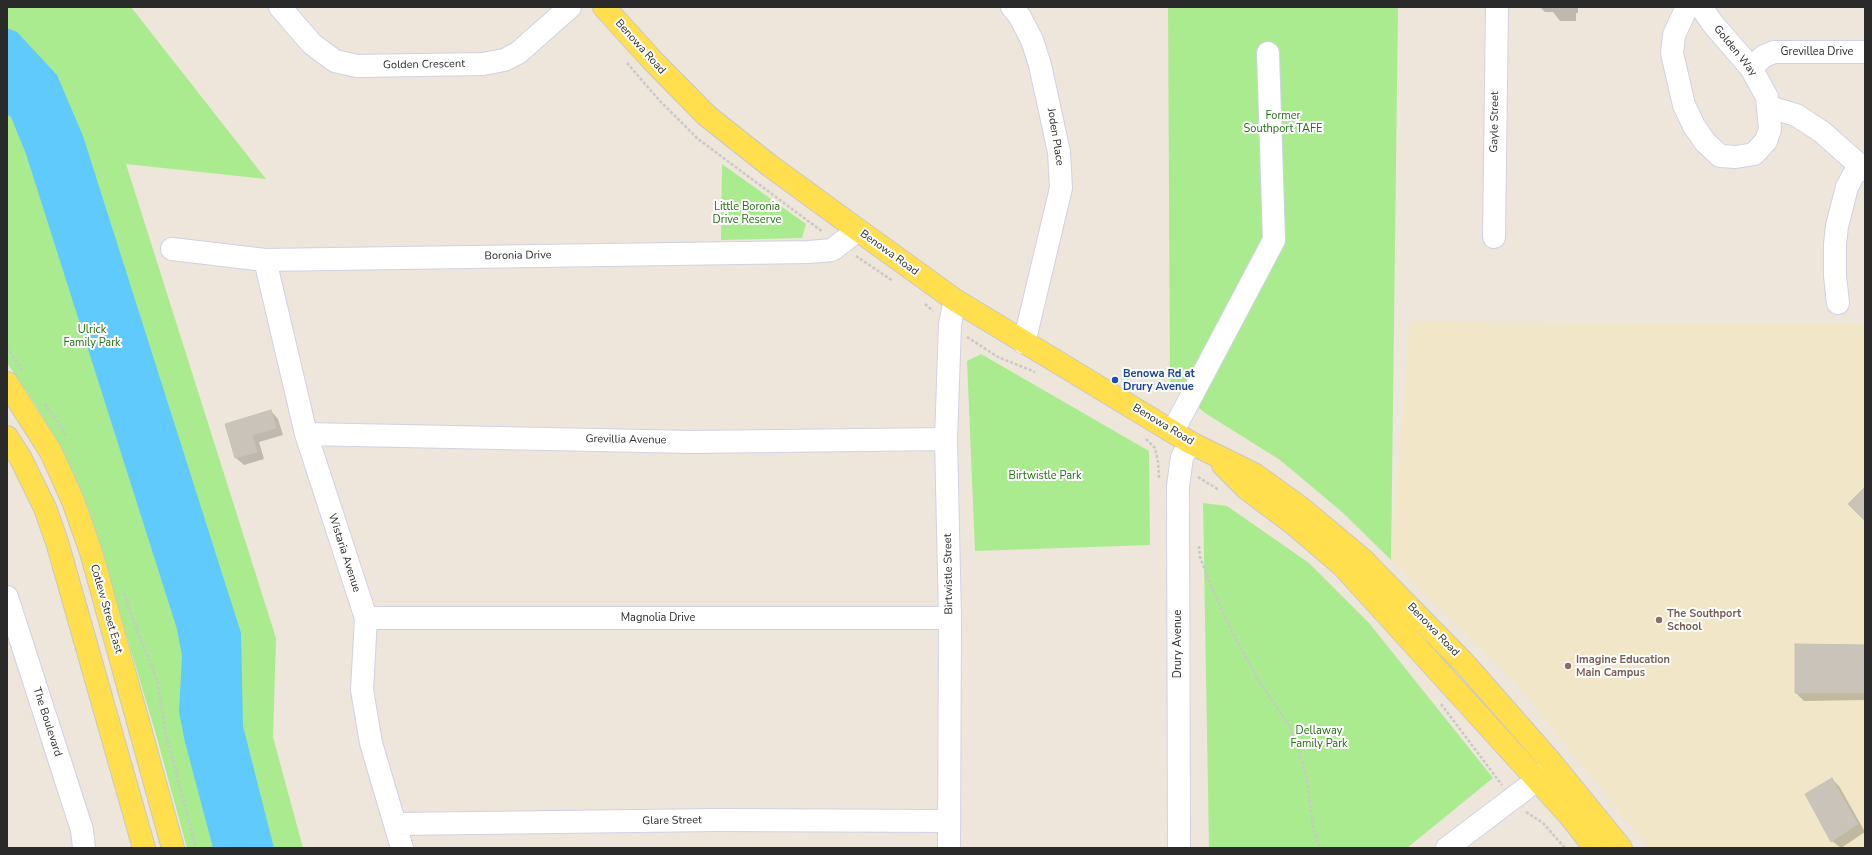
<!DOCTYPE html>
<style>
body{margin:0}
#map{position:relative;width:1872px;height:855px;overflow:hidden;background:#eee6da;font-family:"Nunito Sans",sans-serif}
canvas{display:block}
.frame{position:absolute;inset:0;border:8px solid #2a2a2a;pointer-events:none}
</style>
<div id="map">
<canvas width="1872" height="855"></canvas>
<div class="frame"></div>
</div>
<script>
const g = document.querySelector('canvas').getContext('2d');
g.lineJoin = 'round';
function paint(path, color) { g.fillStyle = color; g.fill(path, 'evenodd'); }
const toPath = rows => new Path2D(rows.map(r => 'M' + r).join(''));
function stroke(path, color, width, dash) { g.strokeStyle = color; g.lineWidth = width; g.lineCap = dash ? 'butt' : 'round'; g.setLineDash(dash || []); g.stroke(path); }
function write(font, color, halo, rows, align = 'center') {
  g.font = font + ' "Nunito Sans",sans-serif'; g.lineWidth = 4; g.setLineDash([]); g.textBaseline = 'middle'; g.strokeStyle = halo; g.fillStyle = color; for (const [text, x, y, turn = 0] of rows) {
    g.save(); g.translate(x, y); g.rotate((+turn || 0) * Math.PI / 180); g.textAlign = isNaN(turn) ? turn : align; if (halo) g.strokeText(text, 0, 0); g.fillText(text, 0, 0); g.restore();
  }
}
const education = toPath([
 [1410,322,1865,324,1865,848,1649,848,1514,681,1391,560]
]);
const green = toPath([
 [7,7,131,7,266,179,126,164,276,638,273,737,303,848,187,848,155,731,90,513,62,449,37,407,7,363],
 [1168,7,1398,7,1391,560,1342,512,1280,460,1205,413,1170,384],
 [722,164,806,224,802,238,721,240],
 [981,354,1149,451,1150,545,975,551,967,361],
 [1203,503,1227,506,1309,563,1369,623,1493,778,1407,848,1209,848]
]);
const water = toPath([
 [7,28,17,32,57,75,83,136,241,633,243,726,274,848,213,848,185,742,179,712,182,656,177,629,26,154,11,117,7,114]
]);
const shadow = toPath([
 [1540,7,1578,7,1578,13,1576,13,1576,21,1560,21,1553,12,1545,12],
 [271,411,278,419,283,435,259,442,264,459,244,465,236,458,227,425],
 [1796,645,1865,646,1865,700,1804,701,1796,693],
 [1832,779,1839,786,1865,832,1841,848,1832,841]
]);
const building = toPath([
 [271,410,276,428,252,435,257,452,235,458,225,424,271,410],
 [1865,487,1865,521,1848,504,1865,487],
 [1795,644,1865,645,1865,693,1795,693,1795,644],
 [1832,778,1858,824,1831,842,1805,794,1832,778]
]);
const path = toPath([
 [627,63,659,100,698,139,823,232],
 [856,256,893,281],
 [925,304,933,311],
 [967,337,998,357,1035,372],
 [7,347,22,370],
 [45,404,61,426,66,437],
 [1146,439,1155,448,1158,462,1159,478],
 [1198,477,1219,490],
 [1199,546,1200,557,1210,583,1231,630,1259,681,1290,727,1298,746,1307,780,1313,827,1317,842,1321,848],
 [124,593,135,626,147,654,158,684,166,734,196,848],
 [1441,704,1502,785],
 [1526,812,1543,823,1565,848]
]);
const minor = toPath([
 [280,7,312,44,335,61,357,66,483,64,504,60,518,53,570,7],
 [1012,7,1020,17,1032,40,1040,65,1059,152,1061,188,1024,343],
 [1687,7,1674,35,1672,53,1684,105,1694,126,1705,142,1720,156,1736,157,1754,154,1766,141,1770,129,1767,97,1751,68,1713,24,1701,7],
 [1751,68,1764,56,1774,52,1865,52],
 [1769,107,1796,115,1822,132,1865,170],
 [1494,237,1497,7],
 [172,249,265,260,809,252,832,250,858,230],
 [265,260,306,434,366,618,362,690,371,743,402,848],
 [1838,303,1835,276,1835,244,1837,226,1847,187,1859,165],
 [1173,431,1274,240,1268,53],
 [306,434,692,442,946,439],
 [7,597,82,830,84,848],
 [366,618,950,618],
 [396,824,715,820,949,821],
 [949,848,950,618,946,439,950,324,955,300],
 [1179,848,1178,486,1182,457,1191,443],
 [1447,848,1537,780,1550,767]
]);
const major = toPath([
 [604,7,653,61,706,115,769,165,858,230,955,300,1191,443,1254,474,1301,508,1362,559,1465,664,1551,762,1621,848],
 [7,383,51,452,73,501,91,552,173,848],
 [7,437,21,459,45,508,57,542,144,848],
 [1223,465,1247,489,1295,525,1342,565,1570,816,1595,848]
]);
const markers = [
 [1115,380,4,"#1a4fb4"],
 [1659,620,4,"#8d6e63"],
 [1568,666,4,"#8d6e63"]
];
const streetNames = [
 ["Benowa Road",640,47,48],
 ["Golden Way",1735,51,51],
 ["Grevillea Drive",1817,52],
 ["Golden Crescent",424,65,-1],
 ["Gayle Street",1495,122,-89],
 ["Joden Place",1055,137,81],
 ["Benowa Road",889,253,36],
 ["Boronia Drive",518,256,-1],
 ["Benowa Road",1163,425,31],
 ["Grevillia Avenue",626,440,1],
 ["Wistaria Avenue",344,553,72],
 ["Birtwistle Street",949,574,-91],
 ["Cotlew Street East",106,609,74],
 ["Magnolia Drive",658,618],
 ["Benowa Road",1433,630,46],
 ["Drury Avenue",1178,644,-90],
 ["The Boulevard",47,722,72],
 ["Glare Street",672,821,-1]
];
const parkNames = [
 ["Former",1283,116],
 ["Southport TAFE",1283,129],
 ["Little Boronia",747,207],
 ["Drive Reserve",747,220],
 ["Ulrick",92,330],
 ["Family Park",92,343],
 ["Birtwistle Park",1045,476],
 ["Dellaway",1319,731],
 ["Family Park",1319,744]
];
const transitNames = [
 ["Benowa Rd at",1123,374],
 ["Drury Avenue",1123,387]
];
const educationNames = [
 ["The Southport",1667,614],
 ["School",1667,627],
 ["Imagine Education",1576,660],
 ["Main Campus",1576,673]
];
paint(education, '#f1e6c7');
paint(green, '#aaeb8f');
paint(water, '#60cafc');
paint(shadow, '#0003');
paint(building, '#c9c3b9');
stroke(building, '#c9c2b3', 1);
stroke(minor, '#cfd2e4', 24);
stroke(major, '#c8c8c8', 24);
stroke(path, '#c8c8c8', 2.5, [3, 2]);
stroke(minor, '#fff', 22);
stroke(major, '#ffdf4d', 22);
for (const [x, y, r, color] of markers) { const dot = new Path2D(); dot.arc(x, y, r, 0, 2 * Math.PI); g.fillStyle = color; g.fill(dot); stroke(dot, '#fff', 1.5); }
write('11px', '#2a2a2a', '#fff', streetNames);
write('11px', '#206e12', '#fff', parkNames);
write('bold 11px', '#164399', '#fff', transitNames, 'left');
write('bold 11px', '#785e54', '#fff', educationNames, 'left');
</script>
